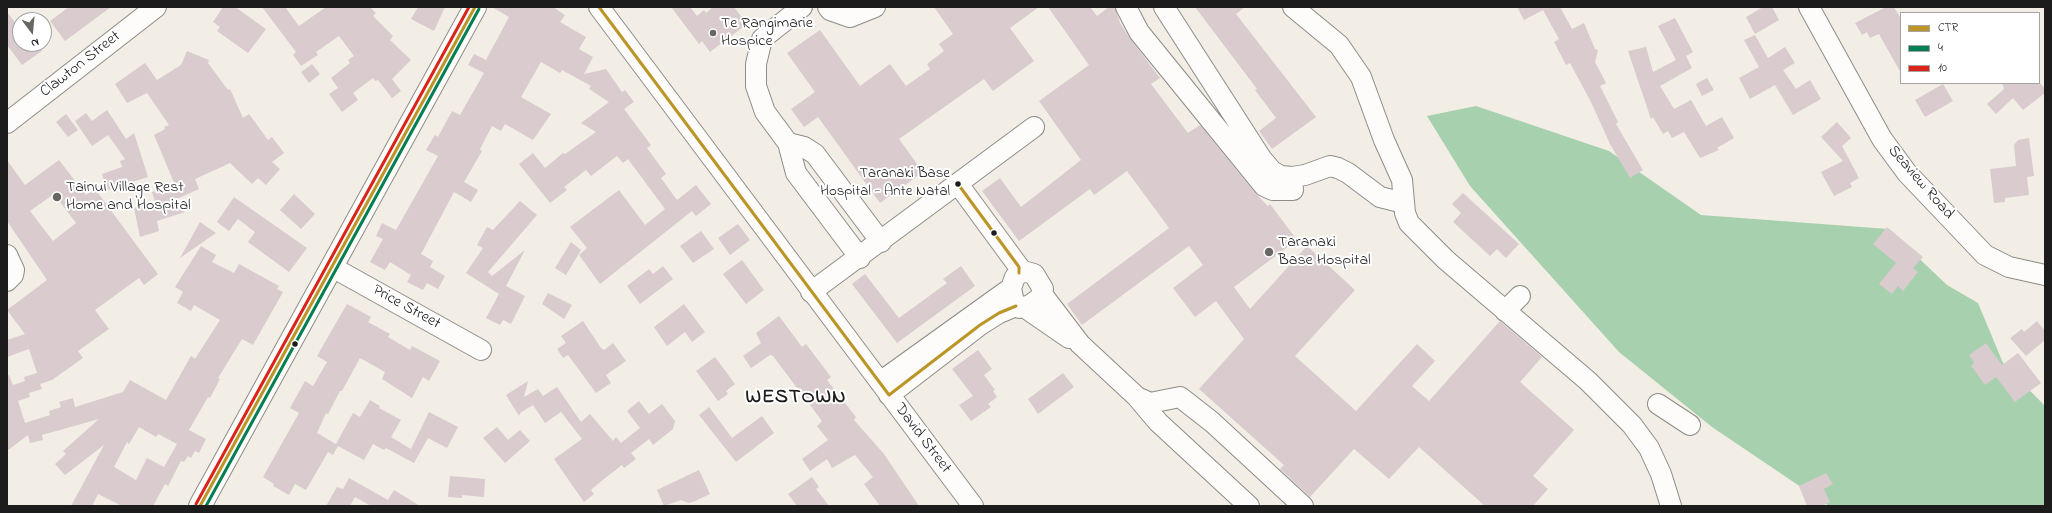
<!DOCTYPE html>
<style>
body{margin:0}
#map{position:relative;width:2052px;height:513px;overflow:hidden;background:#f2eee5;font-family:"Indie Flower",sans-serif}
canvas{display:block}
.frame{position:absolute;inset:0;border:8px solid #1c1c1c;pointer-events:none}
.legend{position:absolute;left:1900px;top:12px;width:140px;height:72px;box-sizing:border-box;background:#fff;border:1px solid #a4a4a4;margin:0;padding:5px 7px;list-style:none;font-size:12px;color:#1c1c1c}
.legend li{display:flex;align-items:center;gap:8px;height:20px}
.legend b{width:20px;border:1px solid #a4a4a4}
.north{position:absolute;left:12px;top:12px;width:40px;height:40px;box-sizing:border-box;background:#fff;border:1px solid #a4a4a4;border-radius:50%;rotate:164deg;font-size:11px;font-weight:700;line-height:16px;text-align:center;color:#1c1c1c}
.north::after{content:'';display:block;margin:auto;width:14px;height:18px;background:#676662;clip-path:polygon(50% 0,100% 100%,50% 72%,0 100%)}
</style>
<div id="map">
<canvas width="2052" height="513"></canvas>
<div class="frame"></div>
<ul class="legend">
<li><b style="height:5px;background:#bb9627"></b>CTR</li>
<li><b style="height:5px;background:#017e52"></b>4</li>
<li><b style="height:5px;background:#da241a"></b>10</li>
</ul>
<div class="north">N</div>
</div>
<script>
const g = document.querySelector('canvas').getContext('2d');
g.lineJoin = 'round';
function paint(path, color) { g.fillStyle = color; g.fill(path, 'evenodd'); }
const toPath = rows => new Path2D(rows.map(r => 'M' + r).join(''));
function stroke(path, color, width, dash) { g.strokeStyle = color; g.lineWidth = width; g.lineCap = dash ? 'butt' : 'round'; g.setLineDash(dash || []); g.stroke(path); }
function write(font, color, halo, rows, align = 'center') {
  g.font = font + ' "Indie Flower",sans-serif'; g.lineWidth = 4; g.setLineDash([]); g.textBaseline = 'middle'; g.strokeStyle = halo; g.fillStyle = color; for (const [text, x, y, turn = 0] of rows) {
    g.save(); g.translate(x, y); g.rotate((+turn || 0) * Math.PI / 180); g.textAlign = isNaN(turn) ? turn : align; if (halo) g.strokeText(text, 0, 0); g.fillText(text, 0, 0); g.restore();
  }
}
const forest = toPath([
 [1476,106,1609,151,1701,215,1888,229,1947,285,1978,303,2003,363,2045,406,2045,506,1829,506,1712,427,1619,352,1470,186,1427,116]
]);
const building = toPath([
 [69,7,111,7,65,41,50,21],
 [223,7,235,7,266,29,248,53,217,31,220,27,213,22],
 [262,7,285,7,299,26,326,7,370,7,376,13,373,16,393,36,390,40,411,60,392,79,401,91,392,98,378,80,375,81,373,78,353,93,358,100,342,112,329,94,338,88,331,78,350,63,348,60,354,56,339,36,316,52,318,55,301,66,293,55,296,52],
 [418,7,445,7,434,31,411,19],
 [492,7,553,7,565,15,560,22,586,37,579,49,593,57,584,74,606,69,622,92,625,90,634,102,624,109,651,145,647,148,666,174,661,178,677,200,696,185,711,204,696,216,692,211,600,284,579,255,587,248,570,227,619,190,645,225,665,209,628,159,623,163,617,156,591,176,586,170,564,187,567,190,550,203,519,164,533,153,545,168,563,153,565,154,596,132,581,123,609,102,589,89,591,86,562,70,560,73,541,62,521,97,551,114,533,140,505,124,501,131,492,126,480,149,482,151,464,182,478,190,471,202,454,192,421,254,433,261,430,267,445,276,438,289,427,283,423,290,407,282,411,275,390,262,385,270,370,262,383,239,376,236,382,223,396,230,438,156,426,150,435,135,438,137,452,111,460,115,484,73,468,65,474,54,486,60,509,17],
 [671,7,690,7,697,16,704,10,706,13,713,7,734,7,747,24,710,52,702,41,699,44],
 [934,7,1039,7,1010,28,1034,61,993,91,984,79,899,139,923,172,880,203,818,117,804,127,791,109,815,92,787,53,820,30,860,86,890,64,906,86,930,69,927,64,944,51,939,44,953,34],
 [1048,7,1090,7,1097,16,1109,7,1115,7,1120,23,1129,37,1160,78,1151,84,1188,133,1200,125,1255,193,1268,206,1270,204,1297,240,1234,287,1250,309,1307,246,1355,290,1295,356,1356,411,1417,344,1435,361,1412,386,1429,401,1500,321,1542,357,1520,382,1574,430,1533,476,1548,489,1533,506,1485,506,1419,447,1389,479,1354,449,1310,497,1280,469,1284,465,1199,389,1244,339,1216,301,1195,317,1173,288,1203,265,1189,246,1082,325,1067,304,1169,228,1127,171,1094,195,1090,189,1019,241,982,191,1000,178,1021,207,1081,160,1039,101,1089,65],
 [1195,7,1245,7,1236,14,1316,117,1272,149,1259,131,1276,118,1255,90,1257,89],
 [1517,7,1560,7,1572,29,1584,23,1595,49,1598,50,1595,62,1606,83,1600,86,1618,122,1616,124,1643,170,1630,178,1610,144,1591,102,1570,63,1566,65,1554,42,1559,39,1543,10,1524,20],
 [1763,7,1772,7,1779,20,1755,34,1746,17],
 [1886,7,1894,7,1901,19,1901,73,1879,34,1870,38,1867,32,1862,35,1855,23],
 [7,12,20,29,20,44,37,44,42,51,22,65,7,45],
 [1675,18,1693,52,1686,56,1692,68,1660,86,1674,109,1691,100,1706,126,1722,117,1734,138,1717,148,1719,150,1700,158,1684,132,1672,138,1668,131,1663,134,1653,117,1651,119,1628,51,1646,47,1653,72,1676,60,1658,26],
 [1755,35,1768,58,1785,47,1795,63,1783,70,1796,89,1810,80,1821,99,1793,115,1775,85,1750,99,1739,78,1759,67,1744,40],
 [187,51,209,60,208,63,228,90,230,89,243,118,249,114,268,140,272,137,284,153,272,162,280,169,266,185,258,178,252,184,230,163,195,179,199,189,172,201,185,212,157,221,159,231,140,237,134,208,155,202,152,192,175,185,154,135,165,129,164,127,169,125,147,93,127,103,115,84,145,63,157,80,181,65],
 [312,64,320,74,309,83,301,72],
 [1707,78,1714,90,1702,96,1696,84],
 [2002,83,2040,83,2045,89,2045,93,2023,110,2013,98,1996,114,1987,104,2004,89],
 [1943,84,1953,101,1925,117,1915,100],
 [107,110,126,139,134,133,148,177,107,190,102,174,122,167,120,161,125,159,108,135,92,146,75,121,86,113,92,121],
 [66,114,78,130,68,137,56,122],
 [1837,122,1851,138,1842,146,1859,178,1850,183,1852,187,1834,196,1821,172,1843,161,1821,137],
 [2029,138,2034,176,2027,177,2029,195,2005,198,2005,202,1994,203,1990,169,2016,166,2014,145,2018,140],
 [7,160,25,185,59,160,86,195,95,189,158,274,144,285,139,278,95,310,109,329,78,351,83,358,52,380,40,384,42,389,29,393,30,397,18,401,25,423,50,415,49,411,61,407,59,402,73,398,75,407,123,392,130,380,166,400,191,356,195,359,220,320,194,305,191,311,177,303,183,292,175,287,201,246,216,255,212,262,234,273,239,264,279,286,277,289,283,292,253,345,242,339,218,378,220,379,210,398,208,397,189,430,206,439,199,453,195,451,191,458,188,456,184,462,181,461,168,486,165,484,153,506,122,506,98,494,92,506,71,506,104,445,65,475,55,464,66,454,63,451,99,419,42,435,43,440,30,443,28,435,7,451,7,376,9,375,13,385,25,381,24,377,37,373,29,349,7,357,7,340,25,334,7,310,47,280,7,221],
 [54,194,76,223,53,241,30,211],
 [139,427,156,437,158,434,177,444,164,467,147,458,136,480,114,467,127,442,129,444],
 [1463,193,1519,244,1506,258,1497,249,1490,256,1453,222,1461,213,1452,204],
 [294,194,315,214,301,229,280,210],
 [234,197,307,248,289,272,248,242,255,232,238,219,229,231,217,222],
 [520,201,537,215,488,272,492,276,525,250,506,286,525,296,511,324,503,320,500,325,486,318,499,294,466,273,483,248,477,245,487,227,493,230],
 [200,222,216,233,180,258],
 [738,224,750,240,730,255,718,238],
 [1887,227,1923,257,1913,268,1918,272,1903,291,1898,286,1892,294,1879,284,1896,263,1873,244],
 [701,231,714,249,693,263,680,246],
 [571,242,581,250,566,275,555,268],
 [742,260,764,290,746,304,723,274],
 [663,266,673,279,640,304,627,286,649,269,653,274],
 [961,266,975,286,897,343,852,284,865,274,899,318,947,283,943,279],
 [548,293,572,305,564,319,542,304],
 [347,304,371,317,368,322,390,334,388,337,410,350,412,346,440,361,429,381,423,377,412,398,382,379,385,372,360,358,342,391,340,391,328,414,326,413,317,433,336,444,353,413,360,417,370,400,380,406,379,408,401,420,391,437,411,449,429,412,458,427,447,448,428,438,414,463,386,448,384,450,373,444,364,460,338,446,333,455,328,452,306,490,295,484,289,495,273,486,274,484,263,477,299,413,290,408,305,381,313,386,327,362,317,356],
 [684,304,705,332,692,342,685,332,667,346,654,327],
 [779,316,802,347,806,344,831,377,827,380,856,417,854,420,884,454,919,506,880,506,864,484,873,477,855,455,832,468,827,459,810,471,802,459,828,440,817,426,822,421,773,356,770,355,751,368,743,356,761,343,756,333],
 [583,321,601,348,604,350,613,343,626,361,606,375,611,383,596,393,568,355,563,358,557,349,566,343,561,336],
 [2037,321,2045,331,2045,340,2026,356,2010,338,2022,329,2024,332],
 [1986,343,2002,365,2018,353,2041,383,2015,402,1996,377,1985,385,1971,366,1974,363,1969,355],
 [978,350,992,369,984,375,995,390,993,391,997,397,988,404,991,407,971,421,959,405,973,396,952,369],
 [715,357,735,384,726,391,728,394,718,401,696,371],
 [1063,373,1074,387,1038,414,1028,399],
 [528,381,524,397,538,389,543,396,557,387,581,422,590,414,613,441,616,437,621,443,640,428,627,411,639,401,649,414,662,404,675,421,673,429,653,445,649,439,631,453,636,459,624,468,622,465,600,482,591,490,594,494,584,502,554,459,582,439,561,412,545,423,533,405,520,413,519,416,506,395],
 [709,407,732,438,762,416,774,433,736,462,699,415],
 [497,427,508,440,520,430,530,441,505,463,483,438],
 [699,470,710,494,695,501,689,503,681,500,664,506,657,490],
 [1826,473,1833,484,1824,489,1830,502,1822,506,1807,506,1799,486],
 [450,476,485,479,484,497,462,495,462,498,448,497],
 [812,477,819,487,816,489,829,506,797,506,788,494],
 [349,478,388,500,394,490,420,506,371,506,355,497,350,506,326,506,337,487,343,489]
]);
const minor = toPath([
 [599,7,973,506],
 [802,7,762,39,756,64,756,86,765,112,788,143,796,173,860,258],
 [828,7,830,10,850,17,875,7],
 [1126,7,1139,32,1264,186,1273,190,1293,190,1292,177],
 [1164,7,1261,158,1272,171,1281,176,1292,177,1305,175,1330,166,1338,168,1348,173,1380,197,1404,203],
 [1293,7,1339,45,1361,77,1384,140,1402,180,1405,213,1409,223,1446,260,1588,381,1632,425,1649,448,1661,474,1671,506],
 [1809,7,1882,139,1907,173,1985,255,2009,267,2045,275],
 [7,123,156,7],
 [788,143,804,147,815,154,881,242],
 [958,184,1019,267,1019,273],
 [7,255,14,270,13,275,7,281],
 [332,267,481,350],
 [1023,271,1034,274,1043,289,1040,298,1030,305,1020,308,1014,303,1011,288,1015,277,1023,271],
 [811,292,1034,127],
 [1042,294,1080,344,1137,397,1158,422,1249,506],
 [1024,307,1069,338],
 [1505,311,1520,296],
 [880,382,1011,288],
 [889,395,980,325,999,313,1016,306],
 [1137,397,1150,403,1180,397,1212,422,1303,506],
 [1658,404,1690,425]
]);
const major = toPath([
 [200,506,475,7]
]);
const bus1 = toPath([
 [599,7,889,395,980,325,999,313,1016,306],
 [958,184,1019,267,1019,273],
 [200,506,475,7]
]);
const bus2 = toPath([
 [206,506,479,9]
]);
const bus3 = toPath([
 [196,504,469,7]
]);
const markers = [
 [713,33,4,"#676662"],
 [958,184,3.5,"#1c1c1c"],
 [57,197,5,"#676662"],
 [994,233,3.5,"#1c1c1c"],
 [1269,252,5,"#676662"],
 [295,344,3.5,"#1c1c1c"]
];
const busNames = [
 ["Taranaki Base",950,175],
 ["Hospital - Ante Natal",950,193]
];
const poiNames = [
 ["Te Rangimarie",721,24],
 ["Hospice",721,42],
 ["Tainui Village Rest",66,188],
 ["Home and Hospital",66,206],
 ["Taranaki",1278,243],
 ["Base Hospital",1278,261]
];
const streetNames = [
 ["Clawton Street",81,65,-38],
 ["Seaview Road",1920,183,49],
 ["Price Street",406,308,29],
 ["David Street",922,439,53]
];
const districtNames = [
 ["WESTOWN",796,399]
];
paint(forest, '#a7d0ae');
paint(building, '#d9cbce');
stroke(minor, '#8e8c87', 22);
stroke(major, '#8e8c87', 24);
stroke(minor, '#fdfcfb', 20);
stroke(major, '#fdfcfb', 22);
stroke(bus1, '#bb9627', 3);
stroke(bus2, '#017e52', 3);
stroke(bus3, '#da241a', 3);
for (const [x, y, r, color] of markers) { const dot = new Path2D(); dot.arc(x, y, r, 0, 2 * Math.PI); g.fillStyle = color; g.fill(dot); stroke(dot, '#fff', 1.5); }
write('15px', '#1c1c1c', '#fff', busNames, 'right');
write('16px', '#1c1c1c', '#fff', poiNames, 'left');
write('16px', '#1c1c1c', '#fff', streetNames);
g.letterSpacing = '1px';
write('bold 20px', '#1c1c1c', '#fff', districtNames);
g.letterSpacing = '0px';
</script>
